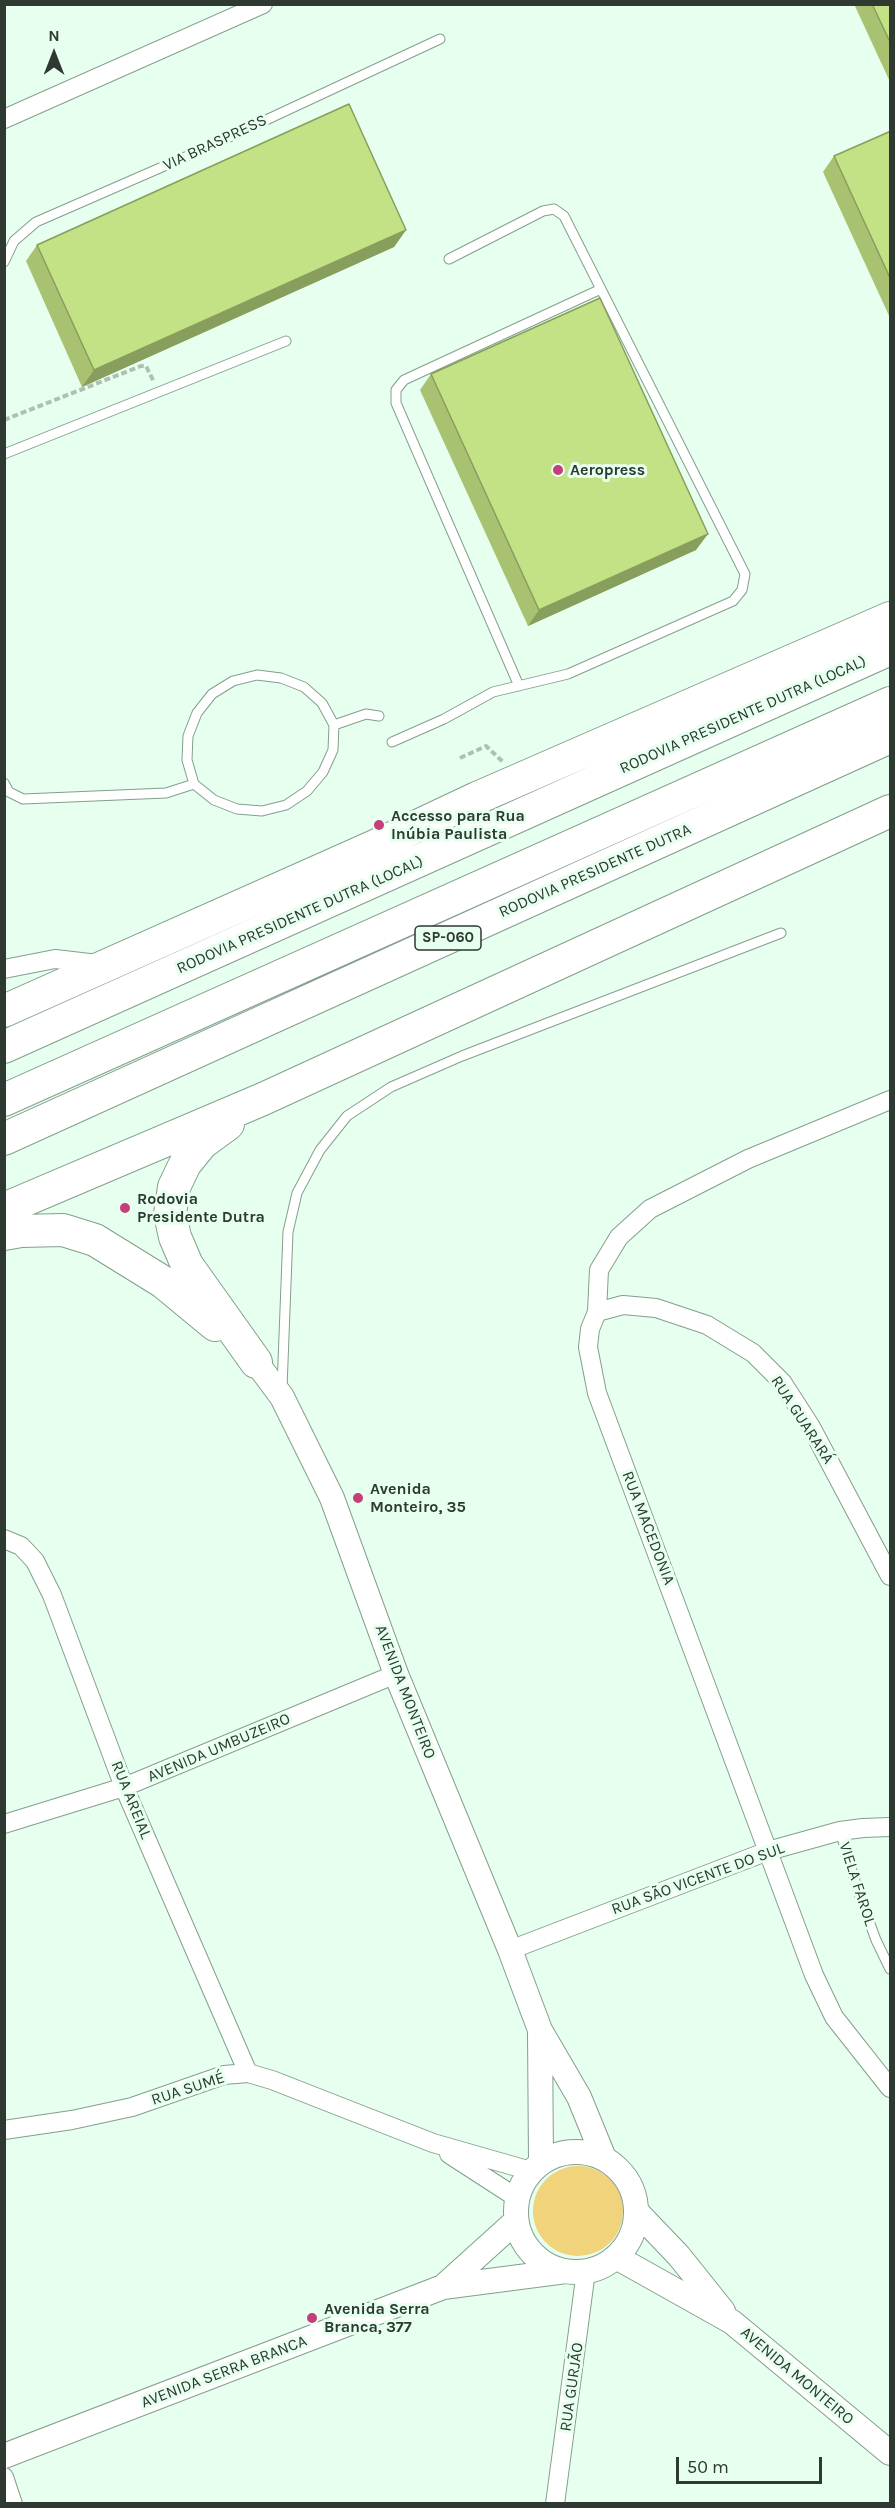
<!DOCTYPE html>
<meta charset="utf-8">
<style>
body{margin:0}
#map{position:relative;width:895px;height:2508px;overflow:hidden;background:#e7ffee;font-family:Karla,sans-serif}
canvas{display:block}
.frame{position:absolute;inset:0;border:6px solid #2d3931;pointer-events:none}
.north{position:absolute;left:24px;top:24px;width:60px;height:60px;-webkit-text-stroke:4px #e7ffee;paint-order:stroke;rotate:0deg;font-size:16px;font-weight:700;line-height:24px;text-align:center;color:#2d3931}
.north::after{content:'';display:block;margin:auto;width:21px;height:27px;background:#2d3931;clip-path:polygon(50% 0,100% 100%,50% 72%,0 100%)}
.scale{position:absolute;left:676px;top:2457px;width:146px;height:27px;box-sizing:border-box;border:3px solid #2d3931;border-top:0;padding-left:8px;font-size:18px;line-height:21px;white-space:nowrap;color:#2d3931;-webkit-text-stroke:4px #e7ffee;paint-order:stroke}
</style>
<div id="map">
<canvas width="895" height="2508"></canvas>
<div class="frame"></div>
<div class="north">N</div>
<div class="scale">50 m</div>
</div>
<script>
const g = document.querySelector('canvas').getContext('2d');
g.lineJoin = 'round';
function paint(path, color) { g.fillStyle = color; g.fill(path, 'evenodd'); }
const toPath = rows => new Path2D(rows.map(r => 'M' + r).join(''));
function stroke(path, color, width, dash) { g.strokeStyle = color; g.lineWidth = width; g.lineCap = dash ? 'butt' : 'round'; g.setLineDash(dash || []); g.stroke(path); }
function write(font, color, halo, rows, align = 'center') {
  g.font = font + ' Karla,sans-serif'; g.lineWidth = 6; g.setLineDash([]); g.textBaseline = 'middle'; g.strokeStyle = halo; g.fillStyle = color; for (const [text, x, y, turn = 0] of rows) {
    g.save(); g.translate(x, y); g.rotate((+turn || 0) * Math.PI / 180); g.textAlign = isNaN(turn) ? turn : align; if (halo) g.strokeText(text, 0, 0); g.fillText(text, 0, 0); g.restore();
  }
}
const green = toPath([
 '533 2211a45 45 0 1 1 90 0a45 45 0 1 1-90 0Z'
]);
const path = toPath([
 [4,420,141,366,146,366,154,382],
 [460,758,486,746,503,762]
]);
const lane = toPath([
 [4,262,14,241,36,222,208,147,440,39],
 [4,454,286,341],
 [257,675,281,678,304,687,322,703,334,725,333,750,323,772,307,791,286,805,262,811,237,809,214,800,194,784,187,760,188,736,197,713,212,694,233,681,257,675],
 [519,686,396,403,396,390,404,380,601,289],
 [334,725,366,714,379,716],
 [392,742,444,719,493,692,568,674,733,601,742,590,745,574,564,216,554,209,543,211,449,259],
 [4,783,9,792,23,799,166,793,194,784],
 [282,1388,288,1232,297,1193,320,1150,347,1116,391,1087,462,1056,781,933],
 [840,1831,859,1894,876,1940,890,1969]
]);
const street = toPath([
 [4,119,263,4],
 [4,969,55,959,98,964],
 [890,1100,748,1159,650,1209,619,1237,599,1270,597,1312,590,1329,588,1347,597,1393,814,1975,834,2017,890,2088],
 [597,1312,623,1305,656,1308,707,1325,753,1353,782,1382,811,1427,890,1576],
 [4,1539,21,1546,35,1561,52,1595,124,1787,248,2073],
 [4,1824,124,1787,396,1674],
 [510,1950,768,1851,840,1831,863,1828,890,1827],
 [4,2130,72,2120,132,2107,224,2075,248,2073,272,2080,433,2143,531,2171],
 [449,2154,517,2198],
 [4,2477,13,2504],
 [555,2504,586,2271]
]);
const secondary = toPath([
 [256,1362,282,1397,332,1498,396,1674,510,1950,540,2030,579,2097,604,2158],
 [540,2032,541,2162],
 '516 2212a60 60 0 1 1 120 0a60 60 0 1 1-120 0Z',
 [637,2212,679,2256,723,2311],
 [616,2257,732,2322,890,2453],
 [443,2287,516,2221],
 [4,2456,443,2287,566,2271]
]);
const highway = toPath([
 [4,1011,377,845,477,798,890,618],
 [4,1047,890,649],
 [4,1100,890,703],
 [228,1124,202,1143,185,1164,174,1187,170,1214,175,1237,187,1265,256,1362],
 [4,1139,890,737],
 [4,1209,263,1099,890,811],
 [4,1234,21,1231,63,1230,95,1240,163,1282,215,1325]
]);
const wall = toPath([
 [854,4,891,4,891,84],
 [891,131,891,320,823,172,834,156],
 [406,230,394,247,82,387,26,261,37,245],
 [431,374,696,550,528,626,420,390]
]);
const shadedWall = toPath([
 [406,230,394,247,82,387,94,370],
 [708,534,696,550,528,626,539,610]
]);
const building = toPath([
 [872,4,891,4,891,44,872,4],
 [349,104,406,230,94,370,37,245,349,104],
 [891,131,891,280,834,156,891,131],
 [600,298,708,534,539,610,431,374,600,298]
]);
const markers = [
 [558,470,6,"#c53d79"],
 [379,825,6,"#c53d79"],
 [125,1208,6,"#c53d79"],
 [358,1498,6,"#c53d79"],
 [312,2318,6,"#c53d79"]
];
const shields = [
 [448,938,66]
];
const shieldNames = [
 ["SP-060",448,938]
];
const streetNames = [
 ["VIA BRASPRESS",215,143,-25],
 ["RODOVIA PRESIDENTE DUTRA (LOCAL)",743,715,-24],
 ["RODOVIA PRESIDENTE DUTRA",595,871,-24],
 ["RODOVIA PRESIDENTE DUTRA (LOCAL)",300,915,-24],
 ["RUA GUARARÁ",802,1420,57],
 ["RUA MACEDONIA",648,1528,69],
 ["AVENIDA MONTEIRO",405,1692,69],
 ["AVENIDA UMBUZEIRO",219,1748,-23],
 ["RUA AREIAL",131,1800,68],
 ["RUA SÃO VICENTE DO SUL",698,1879,-20],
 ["VIELA FAROL",857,1884,72],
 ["RUA SUMÉ",188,2089,-18],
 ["AVENIDA SERRA BRANCA",224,2372,-21],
 ["AVENIDA MONTEIRO",797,2376,40],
 ["RUA GURJÃO",572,2387,-82]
];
const poiNames = [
 ["Aeropress",570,470],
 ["Accesso para Rua",391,816],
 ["Inúbia Paulista",391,834],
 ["Rodovia",137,1199],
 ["Presidente Dutra",137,1217],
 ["Avenida",370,1489],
 ["Monteiro, 35",370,1507],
 ["Avenida Serra",324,2309],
 ["Branca, 377",324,2327]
];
paint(green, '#f0d37b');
stroke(lane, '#839f8c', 11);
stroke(street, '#839f8c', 20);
stroke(secondary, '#839f8c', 26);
stroke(highway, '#839f8c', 34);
stroke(path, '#adc1b3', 4, [6, 3]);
stroke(lane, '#fff', 9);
stroke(street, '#fff', 18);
stroke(secondary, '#fff', 24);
stroke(highway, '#fff', 32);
paint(wall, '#a8c272');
paint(shadedWall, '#889e5d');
paint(building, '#c3e185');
stroke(building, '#889e5d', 1.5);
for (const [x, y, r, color] of markers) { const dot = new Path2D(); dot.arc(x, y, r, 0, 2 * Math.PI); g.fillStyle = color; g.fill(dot); stroke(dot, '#e7ffee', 2); }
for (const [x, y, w] of shields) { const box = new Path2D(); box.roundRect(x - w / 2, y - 12, w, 24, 4.5); g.fillStyle = '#e7ffee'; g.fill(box); stroke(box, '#2d3931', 1.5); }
write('bold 15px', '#2d3931', null, shieldNames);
write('16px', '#2d3931', '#e7ffee', streetNames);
write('bold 16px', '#2d3931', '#e7ffee', poiNames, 'left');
</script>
